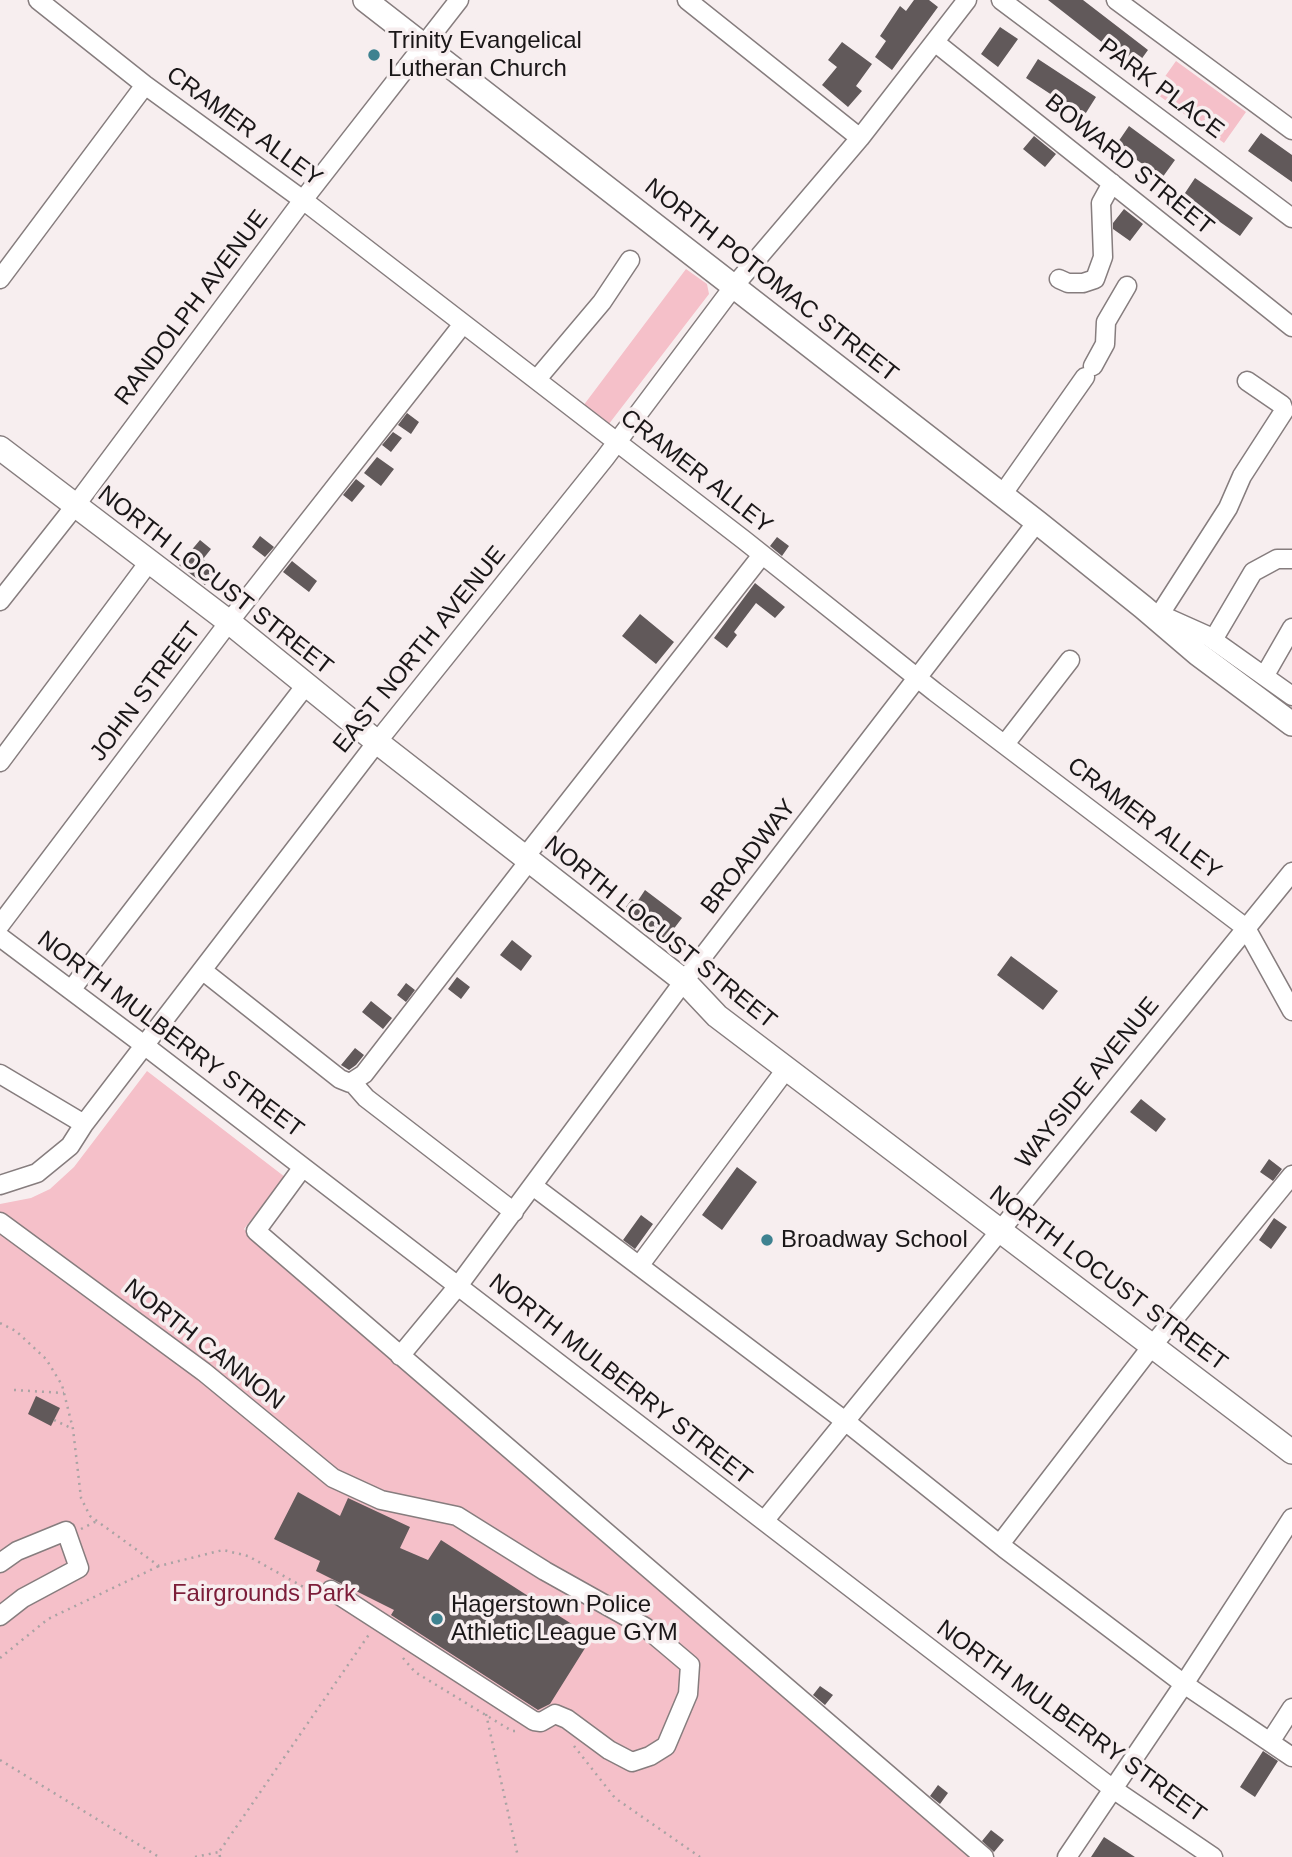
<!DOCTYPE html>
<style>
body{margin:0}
canvas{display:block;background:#f7eeef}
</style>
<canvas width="1292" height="1857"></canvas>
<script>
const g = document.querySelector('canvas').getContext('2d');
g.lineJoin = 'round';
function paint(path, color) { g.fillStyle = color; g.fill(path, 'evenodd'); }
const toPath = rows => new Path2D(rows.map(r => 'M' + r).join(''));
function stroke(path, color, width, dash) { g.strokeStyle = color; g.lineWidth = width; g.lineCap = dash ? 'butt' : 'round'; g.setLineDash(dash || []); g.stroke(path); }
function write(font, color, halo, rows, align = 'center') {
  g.font = font + ' Helvetica,sans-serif'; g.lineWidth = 7; g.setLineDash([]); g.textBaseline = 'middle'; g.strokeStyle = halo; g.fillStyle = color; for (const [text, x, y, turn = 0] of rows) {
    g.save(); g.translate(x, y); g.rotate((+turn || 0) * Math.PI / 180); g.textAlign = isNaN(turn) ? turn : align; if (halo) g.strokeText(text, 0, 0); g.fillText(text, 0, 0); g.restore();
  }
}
const green = toPath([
 [1176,61,1246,112,1224,143,1154,92],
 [686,269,707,284,709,294,605,429,580,410],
 [147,1071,285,1177,244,1229,751,1669,975,1857,0,1857,0,1204,31,1198,50,1189,74,1167]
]);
const building = toPath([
 [914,0,929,0,938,7,892,70,875,57,886,41,880,36,900,6,906,11],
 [1048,0,1083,0,1148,50,1135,68],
 [1000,27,1018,39,998,67,981,54],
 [842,42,872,64,856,86,862,91,848,107,822,85,837,67,828,60],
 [1038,59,1096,97,1084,116,1026,78],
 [1129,126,1175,160,1162,178,1116,145],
 [1261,133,1292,155,1292,182,1248,151],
 [1034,136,1056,154,1045,167,1023,149],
 [1195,178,1253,218,1240,236,1183,196],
 [1124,209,1143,224,1130,241,1113,229,1113,223],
 [407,413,419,422,411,434,398,425],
 [393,432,402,438,391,452,382,445],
 [377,457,394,469,381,486,364,473],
 [356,479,365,486,352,502,343,495],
 [260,536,274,547,265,557,252,547],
 [777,537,789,546,782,556,770,546],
 [200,540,211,549,203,559,216,570,205,585,179,565],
 [292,561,317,581,309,592,283,572],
 [755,583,785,607,775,618,756,603,734,632,737,635,727,648,714,638],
 [640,614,674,642,656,664,622,636],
 [645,890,682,918,663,943,622,912,632,899,637,902],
 [512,940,532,956,521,971,500,955],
 [1011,956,1058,991,1043,1010,997,975],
 [457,977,470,987,461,999,448,989],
 [406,983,415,990,406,1002,397,995],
 [371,1001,392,1018,383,1029,362,1012],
 [355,1048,364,1055,356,1065,349,1070,341,1065],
 [1141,1099,1166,1119,1156,1132,1130,1112],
 [1269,1159,1282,1169,1273,1181,1260,1172],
 [737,1167,757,1182,722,1230,702,1215],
 [641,1215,653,1224,635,1249,623,1240],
 [1274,1218,1287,1227,1271,1249,1259,1240],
 [36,1396,60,1408,51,1426,28,1414],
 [298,1492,340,1516,348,1498,410,1527,400,1548,428,1560,441,1540,592,1637,550,1704,538,1710,391,1615,394,1610,316,1571,320,1561,274,1539],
 [820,1686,833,1695,825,1705,813,1695],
 [1263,1751,1278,1761,1255,1797,1240,1787],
 [938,1785,948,1793,940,1804,930,1796],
 [991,1830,1004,1840,994,1852,982,1841],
 [1104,1837,1135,1857,1091,1857]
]);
const path = toPath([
 [0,1323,16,1331,46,1359,62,1385,73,1429,81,1498,90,1516,159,1566,223,1550,248,1556,316,1594],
 [14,1390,64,1393],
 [54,1420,73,1429],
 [81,1529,97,1521],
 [0,1658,48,1619,159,1566],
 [403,1658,415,1672,512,1731,517,1731],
 [486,1714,518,1857],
 [574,1746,615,1798,700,1857],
 [0,1760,159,1857],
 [195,1857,219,1852],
 [220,1857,219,1852,370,1633]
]);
const minor = toPath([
 [38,0,145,85,303,200,744,540,935,692,1246,928,1292,1011],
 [687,0,860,138],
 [1001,0,1292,218],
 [1116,0,1292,130],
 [936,43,1292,327],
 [0,279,145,85],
 [1059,279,1068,283,1083,283,1095,279,1103,257,1101,203,1112,183],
 [1093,366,1105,344,1106,322,1127,286],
 [537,379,602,302,630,260],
 [1002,495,1085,377],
 [0,601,75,506,303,200,459,0],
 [1159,614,1206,635,1292,696],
 [1160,614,1228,508,1242,476,1284,411,1282,405,1247,381],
 [1213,640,1253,572,1277,559,1292,559],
 [1265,675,1292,628],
 [1005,744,1070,660],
 [0,762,149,562],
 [525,857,762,555],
 [0,925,229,622,463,324],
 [0,937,144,1045,1113,1789,1213,1857],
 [202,970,340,1079,350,1083,364,1074,529,861],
 [71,990,306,685],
 [0,1074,84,1124],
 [352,1082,366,1098,514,1212],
 [303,1167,256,1231,984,1857],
 [0,1185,37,1173,70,1146,84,1124,377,742,605,458,734,286,860,138,967,0],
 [533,1186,845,1421,1004,1548,1184,1684,1292,1757],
 [0,1222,204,1372,333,1478,381,1500,457,1516,545,1571,645,1627,690,1665,688,1694,666,1746,650,1756,632,1762,609,1750,567,1719,555,1714,541,1722,534,1721,331,1590],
 [639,1266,787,1068],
 [400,1356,458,1286,684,981,1037,522],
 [764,1521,1292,872],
 [1000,1544,1152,1346,1292,1175],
 [0,1563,17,1551,66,1531,79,1568,23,1598,0,1616],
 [1270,1742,1292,1708],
 [1067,1857,1184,1684,1292,1518]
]);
const major = toPath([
 [365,0,1037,522,1143,607,1198,654,1292,724],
 [0,448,229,622,377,742,684,981,717,1016,1292,1452]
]);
const markers = [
 [374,55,7,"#3e8290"],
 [767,1240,7,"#3e8290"],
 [437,1619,7,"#3e8290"]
];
const poiNames = [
 ["Trinity Evangelical",388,41],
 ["Lutheran Church",388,69],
 ["Broadway School",781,1240],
 ["Hagerstown Police",451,1605],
 ["Athletic League GYM",451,1633]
];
const streetNames = [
 ["PARK PLACE",1161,89,37],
 ["CRAMER ALLEY",244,127,36],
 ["BOWARD STREET",1129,165,39],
 ["NORTH POTOMAC STREET",771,281,38],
 ["RANDOLPH AVENUE",192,308,-53],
 ["CRAMER ALLEY",696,472,38],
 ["NORTH LOCUST STREET",215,581,38],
 ["EAST NORTH AVENUE",420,650,-51],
 ["JOHN STREET",146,692,-53],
 ["CRAMER ALLEY",1144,819,37],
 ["BROADWAY",749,857,-52],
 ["NORTH LOCUST STREET",660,933,39],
 ["NORTH MULBERRY STREET",170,1035,37],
 ["WAYSIDE AVENUE",1088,1083,-51],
 ["NORTH LOCUST STREET",1108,1279,37],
 ["NORTH CANNON",204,1345,38],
 ["NORTH MULBERRY STREET",620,1380,38],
 ["NORTH MULBERRY STREET",1071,1722,36]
];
const parkNames = [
 ["Fairgrounds Park",264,1594]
];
paint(green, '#f5c0c9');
paint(building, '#61595a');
stroke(minor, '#867d7e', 21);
stroke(major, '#867d7e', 26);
stroke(path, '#aaa3a4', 2.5, [2, 5]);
stroke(minor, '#fff', 18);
stroke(major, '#fff', 23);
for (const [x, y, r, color] of markers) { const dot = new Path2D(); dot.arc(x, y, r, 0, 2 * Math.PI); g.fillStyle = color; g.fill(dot); stroke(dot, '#f7eeef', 2.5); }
write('24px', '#1a1718', '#f7eeef', poiNames, 'left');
write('24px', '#1a1718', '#f7eeef', streetNames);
write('24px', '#7c1d39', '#f7eeef', parkNames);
</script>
